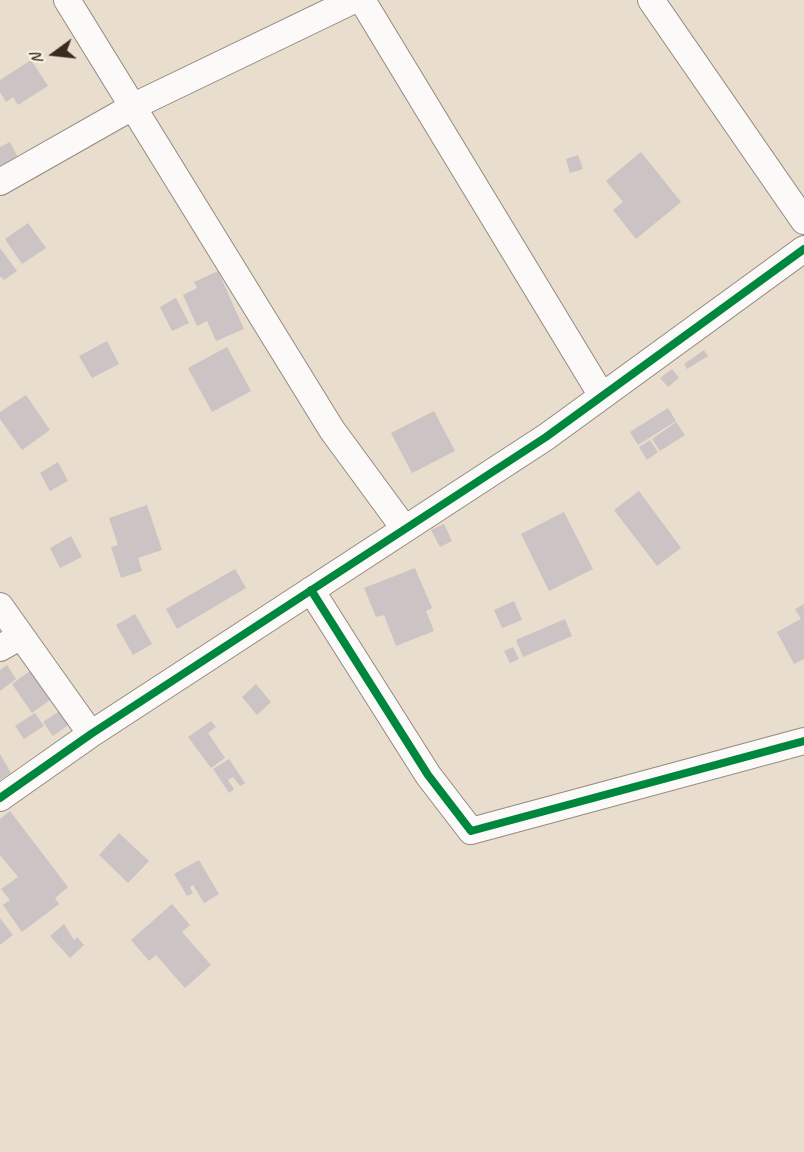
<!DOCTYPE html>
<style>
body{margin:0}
#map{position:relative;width:804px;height:1152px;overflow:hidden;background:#e9ddcd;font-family:Caveat,sans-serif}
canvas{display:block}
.north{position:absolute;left:24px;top:24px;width:60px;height:60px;-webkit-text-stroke:4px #fcf5e5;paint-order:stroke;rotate:255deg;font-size:16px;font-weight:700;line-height:24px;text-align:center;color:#3b2a1e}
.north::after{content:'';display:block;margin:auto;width:21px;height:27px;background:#3b2a1e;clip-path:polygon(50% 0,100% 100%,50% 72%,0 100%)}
</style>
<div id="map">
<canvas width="804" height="1152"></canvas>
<div class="north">N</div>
</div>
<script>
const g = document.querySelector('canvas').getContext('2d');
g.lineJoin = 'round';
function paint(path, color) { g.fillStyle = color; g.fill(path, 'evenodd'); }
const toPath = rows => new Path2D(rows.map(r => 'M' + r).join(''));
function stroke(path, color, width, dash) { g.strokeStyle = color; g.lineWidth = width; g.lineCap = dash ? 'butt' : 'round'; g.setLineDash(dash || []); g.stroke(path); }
const building = toPath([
 [31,60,48,86,18,105,13,97,6,102,0,92,0,80],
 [10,142,18,158,0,166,0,147],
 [641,152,681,202,636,239,613,210,623,202,606,181],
 [578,155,583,169,570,173,566,159],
 [28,223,46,248,22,264,5,239],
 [0,248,17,271,4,280,0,276],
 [218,271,244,329,216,341,207,321,197,326,183,295,197,288,194,282],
 [176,298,189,323,172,331,160,307],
 [107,341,119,364,92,378,79,356],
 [227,347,251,391,212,412,188,368],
 [704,350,708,356,687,369,684,364],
 [672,369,679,378,668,387,660,378],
 [26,395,50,430,22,450,0,419,0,412],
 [668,408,676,421,638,445,630,432],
 [434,411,455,451,412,473,391,433],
 [676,422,685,435,660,451,652,439],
 [650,440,658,452,647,460,639,447],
 [58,462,68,481,50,491,40,473],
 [639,491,681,548,657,566,614,510],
 [147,505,162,550,138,558,142,571,121,578,111,547,118,545,109,518],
 [564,512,593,569,549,591,521,534],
 [444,524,452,541,440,547,431,530],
 [71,536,82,557,60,568,50,548],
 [415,568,432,608,426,611,434,631,396,646,384,615,376,617,364,588],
 [235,569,246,588,177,629,166,609],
 [514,601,522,620,502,628,494,610],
 [804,604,804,659,794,664,777,632,801,619,795,609],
 [135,614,152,644,133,655,116,625],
 [565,619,572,636,523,657,516,640],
 [513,647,519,659,510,663,504,651],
 [7,665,16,679,0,691,0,670],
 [30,671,50,700,32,713,12,684],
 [256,684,271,702,257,715,242,697],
 [61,710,71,723,53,736,43,722],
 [35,713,44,726,24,739,15,726],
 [211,721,216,727,208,733,225,758,211,768,188,737],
 [0,754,11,773,0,780],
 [229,759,245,783,240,786,233,777,228,780,234,789,229,793,213,769],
 [10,811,68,887,55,898,59,904,22,932,3,905,10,900,1,889,18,877,0,855,0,819],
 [119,833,149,861,128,883,99,855],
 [199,860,219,894,204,903,193,885,190,887,193,893,187,896,174,874],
 [172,904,190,925,182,932,211,965,185,988,156,955,149,961,131,940],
 [0,918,13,935,0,945],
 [64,924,74,940,77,937,84,945,70,958,50,936]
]);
const minor = toPath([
 [67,0,332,430,404,528],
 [362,0,602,396],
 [651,0,804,221],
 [0,182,134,106,354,0],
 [311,590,428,775,471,831,804,741],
 [0,606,91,734],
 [0,648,21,636],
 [0,798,91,734,546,437,804,249]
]);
const cycleway = toPath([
 [311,590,428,775,471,831,804,741],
 [0,798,91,734,546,437,804,249]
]);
paint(building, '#ccc3c5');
stroke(minor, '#938a80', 28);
stroke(minor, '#fcfaf8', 26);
stroke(cycleway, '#00873e', 8);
</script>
